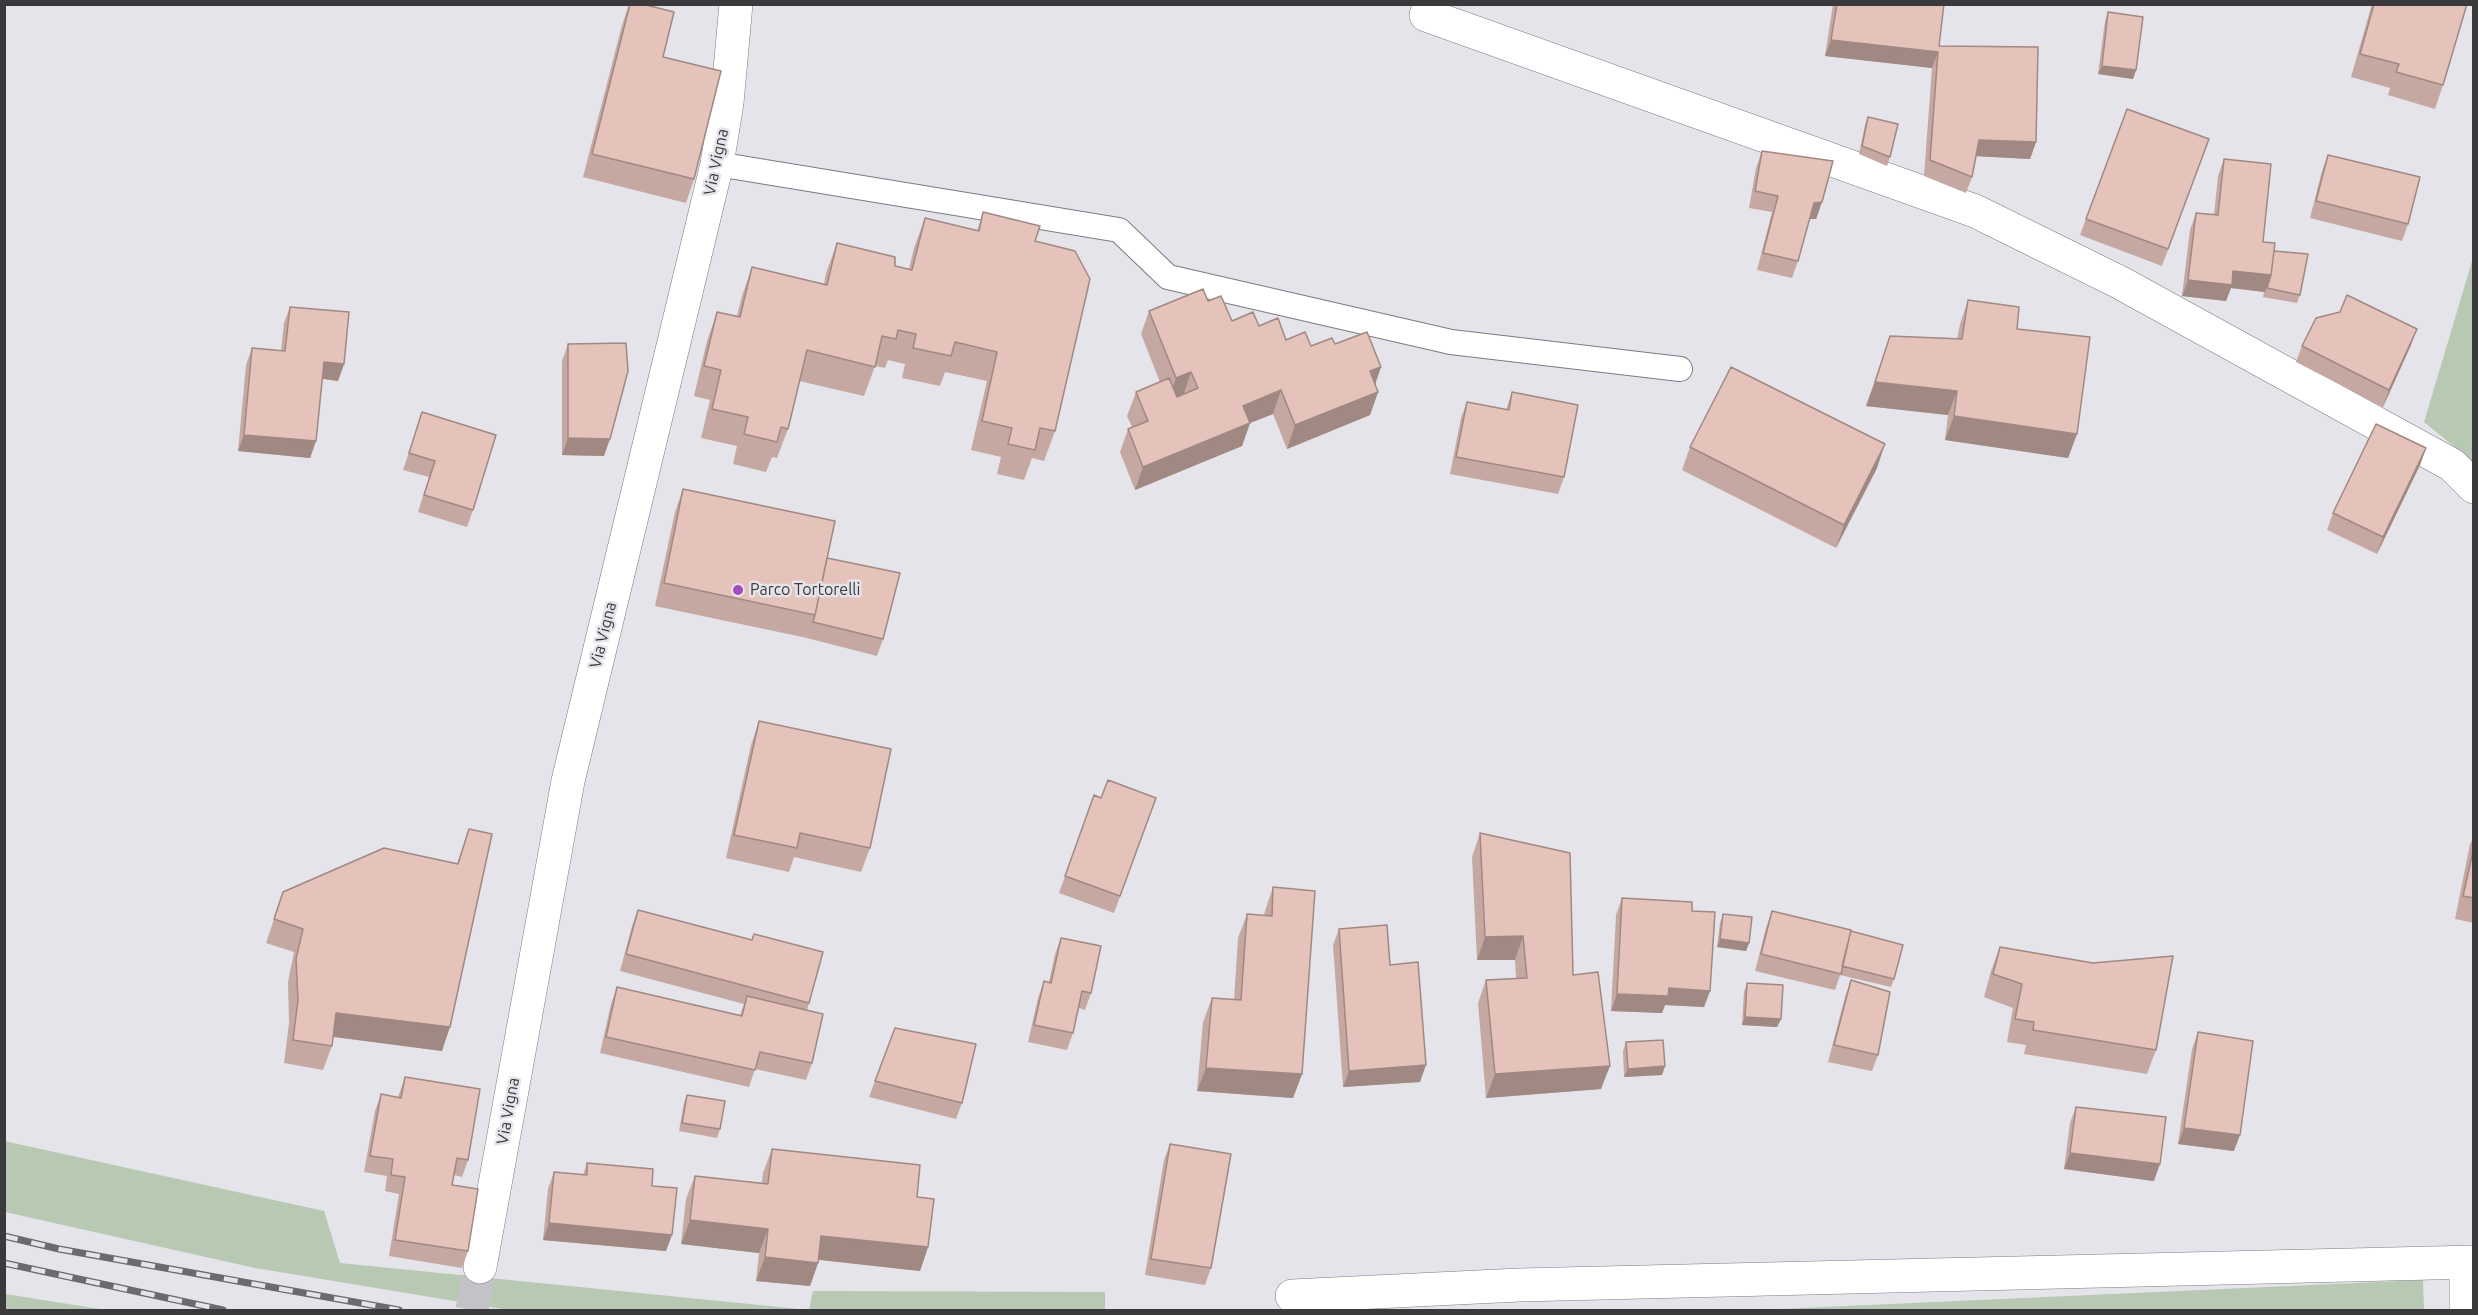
<!DOCTYPE html>
<style>
body{margin:0}
#map{position:relative;width:2478px;height:1315px;overflow:hidden;background:#e5e4ea;font-family:Ubuntu,sans-serif}
canvas{display:block}
.frame{position:absolute;inset:0;border:6px solid #3a393c;pointer-events:none}
</style>
<div id="map">
<canvas width="2478" height="1315"></canvas>
<div class="frame"></div>
</div>
<script>
const g = document.querySelector('canvas').getContext('2d');
g.lineJoin = 'round';
function paint(path, color) { g.fillStyle = color; g.fill(path, 'evenodd'); }
const toPath = rows => new Path2D(rows.map(r => 'M' + r).join(''));
function stroke(path, color, width, dash) { g.strokeStyle = color; g.lineWidth = width; g.lineCap = dash ? 'butt' : 'round'; g.setLineDash(dash || []); g.stroke(path); }
function write(font, color, halo, rows, align = 'center') {
  g.font = font + ' Ubuntu,sans-serif'; g.lineWidth = 5; g.setLineDash([]); g.textBaseline = 'middle'; g.strokeStyle = halo; g.fillStyle = color; for (const [text, x, y, turn = 0] of rows) {
    g.save(); g.translate(x, y); g.rotate((+turn || 0) * Math.PI / 180); g.textAlign = isNaN(turn) ? turn : align; if (halo) g.strokeText(text, 0, 0); g.fillText(text, 0, 0); g.restore();
  }
}
const green = toPath([
 [2473,258,2473,462,2424,422],
 [4,1141,324,1211,340,1263,809,1310,813,1291,1105,1292,1105,1310,509,1310,255,1268,5,1212],
 [2423,1280,2424,1310,1758,1310],
 [5,1294,106,1310,5,1310]
]);
const minorTunnel = toPath([
 [472,1310,480,1267]
]);
const service = toPath([
 [717,164,1119,230,1168,277,1451,342,1680,369]
]);
const minor = toPath([
 [1426,15,1975,211,2119,282,2452,465,2474,487],
 [2466,1263,2466,1310],
 [480,1267,568,781,717,164,727,103,736,4],
 [1292,1296,1519,1285,2474,1262]
]);
const rail = toPath([
 [4,1236,59,1249,399,1310],
 [4,1263,223,1310]
]);
const wall = toPath([
 [629,4,663,57,694,179,686,203,583,177,622,25],
 [1833,4,1944,4,1939,46,2036,142,2030,159,1976,156,1972,177,1966,193,1924,176,1932,68,1825,56],
 [2372,4,2467,4,2443,85,2435,109,2388,95,2390,88,2351,77],
 [2108,12,2136,70,2133,79,2098,74,2105,21],
 [2127,109,2209,139,2162,266,2080,235],
 [1868,117,1890,157,1887,166,1859,154,1865,125],
 [1762,151,1822,202,1816,219,1809,219,1798,261,1792,278,1757,270,1772,212,1749,208,1756,168],
 [2328,155,2408,224,2402,241,2310,218,2322,171],
 [2224,159,2263,242,2274,251,2300,295,2297,303,2263,297,2264,292,2231,288,2226,301,2182,296,2190,230,2196,213,2214,215,2218,176],
 [983,212,1035,241,1055,431,1044,461,1032,458,1024,480,997,474,1001,457,971,450,987,381,945,372,940,386,902,378,905,364,888,360,885,368,875,366,864,396,799,381,788,429,777,458,772,457,766,472,733,464,737,446,701,438,710,400,694,396,707,341,717,312,737,316,742,296,752,267,824,284,826,273,837,243,895,266,909,269,914,248,925,218,977,231],
 [1968,300,2017,329,2077,434,2068,458,1945,440,1948,415,1866,406,1890,336,1957,339,1960,324],
 [1208,301,1232,321,1259,326,1286,340,1311,346,1335,344,1375,384,1378,392,1370,415,1287,449,1273,414,1250,423,1242,446,1135,490,1120,452,1128,429,1132,427,1127,416,1136,392,1160,382,1141,334,1149,311],
 [290,307,344,364,338,381,322,379,316,441,310,458,238,451,246,365,252,348,281,351,284,323],
 [2340,312,2411,345,2383,407,2296,362,2302,346],
 [568,344,604,456,562,455,562,361],
 [1512,392,1564,477,1558,494,1450,474,1461,418,1467,402,1506,410],
 [422,412,473,510,467,527,418,512,429,477,403,470],
 [1690,447,1877,468,1836,548,1682,470],
 [2426,448,2420,465,2377,554,2327,530,2333,513],
 [683,489,827,558,883,639,877,656,807,638,655,606,675,512],
 [759,721,870,848,861,872,794,857,789,872,726,858,751,745],
 [1094,795,1101,798,1156,798,1114,913,1059,893],
 [469,829,442,1051,333,1037,332,1046,323,1070,284,1063,289,1023,288,982,294,952,266,943,283,892,457,864],
 [1480,833,1573,975,1601,1089,1486,1098,1478,1003,1486,980,1516,978,1515,960,1477,960,1472,857],
 [2474,836,2474,923,2455,919,2470,844],
 [1273,887,1302,1074,1293,1098,1197,1091,1203,1022,1212,998,1234,1000,1238,938,1247,914,1264,915,1265,911],
 [1622,898,1692,911,1710,991,1704,1007,1665,1005,1662,1013,1611,1011,1616,915],
 [638,910,752,940,754,934,809,1003,807,1010,812,1063,806,1080,755,1069,749,1087,600,1053,611,1004,617,987,740,1015,744,1004,620,971,632,926],
 [1772,911,1851,931,1894,979,1891,987,1840,975,1835,990,1755,971,1766,928],
 [1723,914,1749,943,1746,951,1717,947,1720,923],
 [1339,929,1390,965,1420,1082,1343,1087,1333,945],
 [1061,938,1091,993,1085,1010,1079,1008,1073,1033,1067,1050,1028,1042,1038,998,1044,981,1049,982,1055,954],
 [2000,947,2156,1050,2147,1074,2024,1054,2026,1045,2007,1042,2013,1008,1984,997,1991,971],
 [1851,980,1878,1055,1872,1071,1828,1062,1845,997],
 [1747,983,1781,1019,1777,1027,1742,1025,1744,992],
 [895,1028,962,1103,956,1119,869,1097],
 [2198,1032,2234,1151,2178,1144,2192,1049],
 [1626,1042,1665,1066,1662,1075,1624,1077,1623,1051],
 [405,1077,468,1160,462,1177,454,1175,452,1185,468,1251,462,1268,389,1256,399,1194,385,1191,387,1176,364,1172,375,1111,381,1094,398,1097],
 [687,1095,720,1129,717,1138,679,1131,684,1103],
 [2076,1107,2154,1181,2064,1169,2070,1123],
 [1170,1144,1211,1268,1205,1285,1145,1275,1164,1160],
 [772,1149,917,1197,928,1247,920,1271,819,1260,810,1286,756,1281,759,1253,681,1244,686,1199,695,1176,762,1183,763,1173],
 [587,1163,652,1186,666,1251,543,1240,548,1189,554,1172,583,1175]
]);
const shadedWall = toPath([
 [1831,40,1938,52,1932,68,1825,56],
 [2102,66,2136,70,2133,79,2098,74],
 [1979,140,2036,142,2030,159,1973,156],
 [1822,202,1816,219,1808,219,1814,203],
 [2233,271,2271,275,2265,292,2231,288,2226,301,2182,296,2188,280],
 [2417,329,2411,345,2383,407,2389,390],
 [324,362,344,364,338,381,318,378],
 [1381,367,1373,391,1370,371],
 [1191,372,1183,396,1168,401,1176,378],
 [1875,382,1957,391,1948,415,1866,406],
 [1281,390,1273,414,1250,423,1242,446,1135,490,1143,467,1243,406],
 [1378,392,1370,415,1287,449,1295,425],
 [1954,416,2077,434,2068,458,1945,440],
 [244,435,316,441,310,458,238,451],
 [568,438,610,439,604,456,562,455],
 [1885,444,1877,468,1836,548,1844,525],
 [2426,448,2420,465,2377,554,2383,537],
 [1523,936,1515,960,1477,960,1485,937],
 [1720,939,1749,943,1746,951,1717,947],
 [1669,988,1710,991,1704,1007,1665,1005,1662,1013,1611,1011,1617,994],
 [336,1013,450,1027,442,1051,328,1036],
 [1745,1017,1781,1019,1777,1027,1742,1025],
 [1426,1065,1420,1082,1343,1087,1349,1071],
 [1610,1066,1601,1089,1486,1098,1495,1074],
 [1665,1066,1662,1075,1624,1077,1628,1069],
 [1206,1068,1302,1074,1293,1098,1197,1091],
 [2184,1128,2240,1135,2234,1151,2178,1144],
 [2070,1153,2160,1164,2154,1181,2064,1169],
 [690,1220,768,1229,759,1253,681,1244],
 [549,1223,672,1235,666,1251,543,1240],
 [821,1236,928,1247,920,1271,813,1259],
 [765,1257,818,1263,810,1286,756,1281]
]);
const building = toPath([
 [630,4,642,4,674,12,663,57,721,71,694,179,592,154,630,4],
 [1837,4,1944,4,1939,46,2038,47,2036,142,1979,140,1972,177,1930,160,1938,52,1831,40,1837,4],
 [2374,4,2467,4,2443,85,2396,72,2399,64,2360,54,2374,4],
 [2108,12,2143,17,2136,70,2102,66,2108,12],
 [2127,109,2209,139,2168,249,2086,219,2127,109],
 [1868,117,1898,124,1890,157,1862,146,1868,117],
 [1762,151,1833,161,1822,202,1814,203,1798,261,1763,253,1778,196,1755,191,1762,151],
 [2328,155,2420,177,2408,224,2316,201,2328,155],
 [2224,159,2271,164,2263,242,2275,243,2271,275,2233,271,2232,285,2188,280,2196,213,2218,215,2224,159],
 [983,212,1040,226,1035,241,1075,251,1090,279,1055,431,1040,428,1035,450,1008,444,1012,428,982,421,997,352,955,342,951,356,913,348,916,334,898,330,896,339,882,336,875,367,807,350,788,429,781,427,777,442,744,434,748,417,712,409,721,370,704,366,717,312,740,317,752,267,827,285,837,243,895,257,895,266,912,270,925,218,979,231,983,212],
 [2274,251,2308,254,2300,295,2267,288,2271,275,2274,251],
 [1203,289,1208,301,1221,296,1232,321,1253,312,1259,326,1278,318,1286,340,1305,332,1311,346,1332,338,1335,344,1367,332,1381,367,1370,371,1378,392,1295,425,1281,390,1243,406,1250,423,1143,467,1128,429,1148,421,1136,392,1169,378,1177,397,1198,388,1191,372,1176,378,1149,311,1203,289],
 [2347,295,2417,329,2389,390,2302,346,2316,318,2340,312,2347,295],
 [1968,300,2019,307,2017,329,2090,337,2077,434,1954,416,1957,391,1875,382,1890,336,1962,339,1968,300],
 [290,307,349,312,344,364,324,362,316,441,244,435,252,348,285,351,290,307],
 [626,343,628,371,610,439,568,438,568,344,626,343],
 [1731,367,1885,444,1844,525,1690,447,1731,367],
 [1512,392,1578,405,1564,477,1456,457,1467,402,1509,410,1512,392],
 [422,412,496,435,473,510,424,495,435,461,409,453,422,412],
 [2376,424,2426,448,2383,537,2333,513,2376,424],
 [683,489,835,521,815,615,664,583,683,489],
 [827,558,900,573,883,639,813,622,815,615,827,558],
 [759,721,891,749,870,848,800,833,797,848,734,835,759,721],
 [1108,780,1156,798,1120,896,1065,876,1094,795,1101,798,1108,780],
 [469,829,492,834,450,1027,336,1013,332,1046,293,1040,298,1000,296,959,303,929,274,919,283,892,384,848,458,864,469,829],
 [1480,833,1570,853,1573,975,1598,972,1610,1066,1495,1074,1486,980,1527,978,1523,936,1485,937,1480,833],
 [2474,847,2474,898,2463,896,2474,847],
 [1273,887,1315,891,1302,1074,1206,1068,1212,998,1241,1000,1247,914,1272,916,1273,887],
 [1622,898,1692,902,1692,911,1715,912,1710,991,1669,988,1668,996,1617,994,1622,898],
 [638,910,752,940,754,934,823,952,809,1003,626,954,638,910],
 [1772,911,1851,930,1841,974,1761,954,1772,911],
 [1723,914,1752,917,1749,943,1720,939,1723,914],
 [1387,925,1390,965,1418,962,1426,1065,1349,1071,1339,929,1387,925],
 [1851,931,1903,945,1894,979,1842,966,1851,931],
 [1061,938,1101,946,1091,993,1082,991,1073,1033,1034,1025,1044,981,1051,983,1061,938],
 [2000,947,2093,963,2173,956,2156,1050,2033,1030,2034,1022,2015,1019,2022,984,1993,974,2000,947],
 [1851,980,1890,992,1878,1055,1834,1045,1851,980],
 [1747,983,1783,985,1781,1019,1745,1017,1747,983],
 [617,987,742,1016,747,996,823,1014,812,1063,760,1052,755,1070,606,1037,617,987],
 [895,1028,976,1044,962,1103,875,1081,895,1028],
 [2198,1032,2253,1041,2240,1135,2184,1128,2198,1032],
 [1663,1040,1665,1066,1628,1069,1626,1042,1663,1040],
 [405,1077,480,1089,468,1160,457,1158,452,1185,478,1189,468,1251,395,1240,405,1177,391,1175,393,1159,370,1156,381,1094,401,1098,405,1077],
 [687,1095,725,1101,720,1129,682,1123,687,1095],
 [2076,1107,2166,1117,2160,1164,2070,1153,2076,1107],
 [1170,1144,1231,1154,1211,1268,1151,1259,1170,1144],
 [772,1149,920,1165,917,1197,934,1199,928,1247,821,1236,818,1263,765,1257,768,1229,690,1220,695,1176,768,1184,772,1149],
 [587,1163,653,1169,652,1186,677,1188,672,1235,549,1223,554,1172,587,1175,587,1163]
]);
const markers = [
 [738,590,6,"#9f4dbd"]
];
const streetNames = [
 ["Via Vigna",716,162,-78],
 ["Via Vigna",603,635,-76],
 ["Via Vigna",508,1111,-80]
];
const poiNames = [
 ["Parco Tortorelli",750,590]
];
paint(green, '#b7c8b3');
stroke(minorTunnel, '#c3c2c7', 33, [33, 16]);
stroke(service, '#7c7b81', 26);
stroke(minor, '#7c7b81', 34);
stroke(service, '#fff', 24);
stroke(minor, '#fff', 33);
stroke(rail, '#6b6a6e', 7);
stroke(rail, '#e5e4ea', 4.5, [14]);
paint(wall, '#c5a8a1');
paint(shadedWall, '#a08883');
paint(building, '#e5c3bb');
stroke(building, '#a08883', 1.5);
for (const [x, y, r, color] of markers) { const dot = new Path2D(); dot.arc(x, y, r, 0, 2 * Math.PI); g.fillStyle = color; g.fill(dot); stroke(dot, '#e5e4ea', 2); }
write('16px', '#3a393c', '#e5e4ea', streetNames);
write('16px', '#3a393c', '#e5e4ea', poiNames, 'left');
</script>
